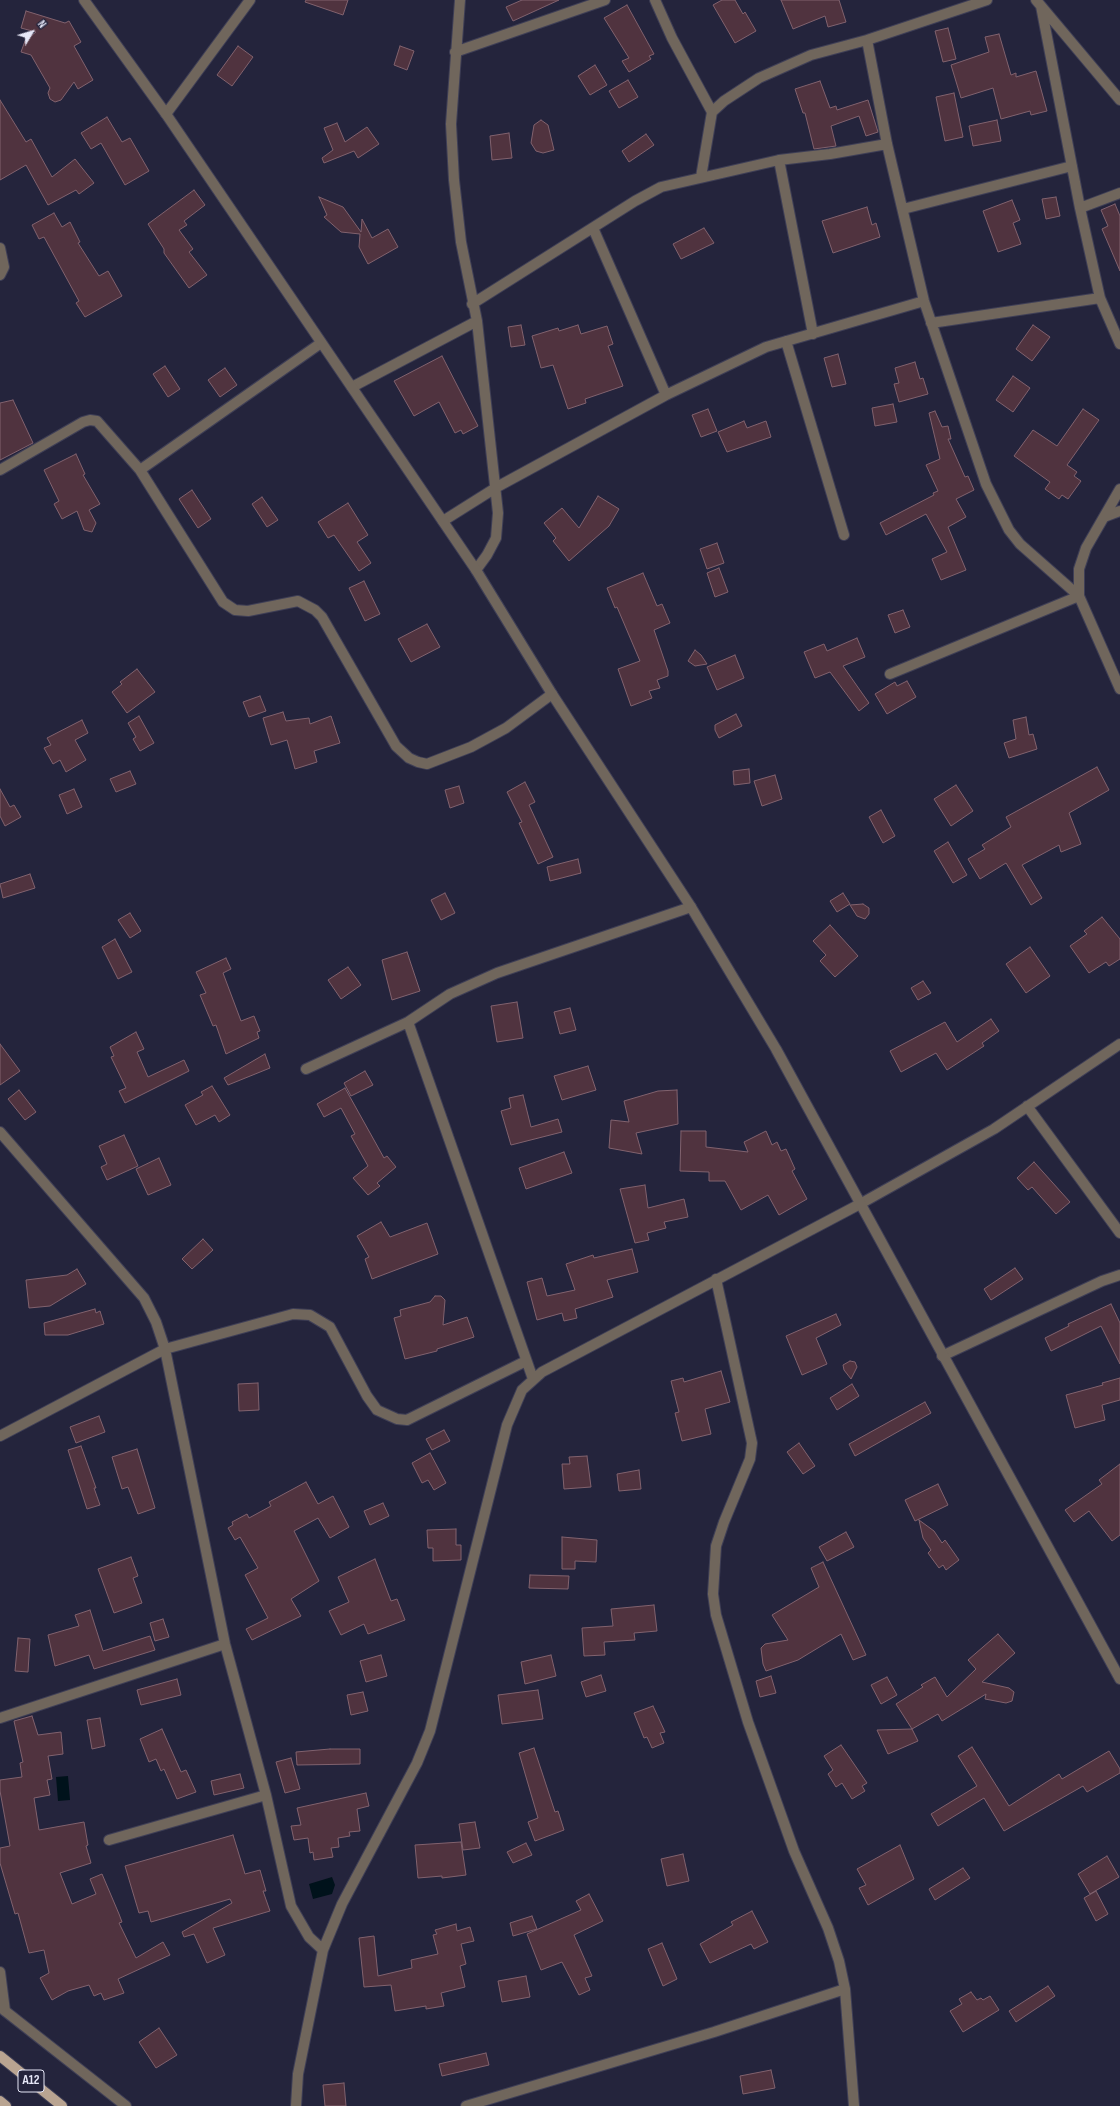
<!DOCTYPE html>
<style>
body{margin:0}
#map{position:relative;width:1120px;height:2106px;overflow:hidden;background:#24243c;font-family:"Sofia Sans Condensed",sans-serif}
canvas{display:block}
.north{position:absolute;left:12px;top:12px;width:40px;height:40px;-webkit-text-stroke:3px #24243c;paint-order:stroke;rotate:52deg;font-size:11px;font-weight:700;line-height:16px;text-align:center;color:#e6e7f7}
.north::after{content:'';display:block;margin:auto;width:14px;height:18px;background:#e6e7f7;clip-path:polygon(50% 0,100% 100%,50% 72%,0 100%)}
</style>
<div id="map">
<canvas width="1120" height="2106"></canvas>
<div class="north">N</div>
</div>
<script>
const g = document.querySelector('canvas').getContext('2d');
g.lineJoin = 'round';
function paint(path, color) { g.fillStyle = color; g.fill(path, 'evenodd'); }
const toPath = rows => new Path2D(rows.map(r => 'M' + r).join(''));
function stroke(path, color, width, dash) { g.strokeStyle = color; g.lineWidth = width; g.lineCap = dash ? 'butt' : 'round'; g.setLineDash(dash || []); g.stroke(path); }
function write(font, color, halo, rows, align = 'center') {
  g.font = font + ' "Sofia Sans Condensed",sans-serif'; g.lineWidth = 4; g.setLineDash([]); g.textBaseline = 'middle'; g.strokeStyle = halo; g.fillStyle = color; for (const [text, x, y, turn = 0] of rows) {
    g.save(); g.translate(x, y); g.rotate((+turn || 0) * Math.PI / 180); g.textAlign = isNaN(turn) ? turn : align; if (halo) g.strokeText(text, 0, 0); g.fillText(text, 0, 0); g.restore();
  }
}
const water = toPath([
 [68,1776,70,1800,58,1801,56,1777],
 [332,1877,335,1885,332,1894,313,1899,309,1884]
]);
const building = toPath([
 [306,0,348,0,343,15,305,2,306,0],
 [522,0,559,0,513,21,506,7,522,0],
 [722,0,735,0,743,14,745,12,756,31,735,43,713,5,722,0],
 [781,0,839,0,846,22,828,27,825,16,793,29,781,0],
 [627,5,654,54,649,56,651,59,629,72,622,61,629,58,604,18,627,5],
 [26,11,65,23,69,21,81,42,74,46,93,80,78,89,74,82,61,100,55,102,50,99,48,93,50,88,31,55,21,52,25,41,36,32,21,28,26,11],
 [948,28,956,59,943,62,935,31,948,28],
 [999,34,1011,75,1016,73,1016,77,1036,71,1047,111,1031,115,1030,111,1001,119,993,88,961,98,951,65,989,52,985,37,999,34],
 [238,46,253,57,232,86,217,75,238,46],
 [400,46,414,51,407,70,394,65,400,46],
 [595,65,607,85,590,95,578,76,595,65],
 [628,80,638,97,619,108,609,91,628,80],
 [820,81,830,108,836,106,837,110,868,100,878,132,866,136,859,116,831,126,836,146,814,149,805,113,803,113,795,89,820,81],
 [954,93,963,137,945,141,936,97,954,93],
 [0,100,26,142,31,139,52,177,75,159,94,183,79,194,76,190,48,205,26,165,0,180,0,100],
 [107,117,122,142,130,138,149,171,125,185,101,143,91,149,81,133,107,117],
 [541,120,548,125,554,150,543,153,536,151,531,143,534,125,541,120],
 [997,120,1001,141,973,146,969,126,997,120],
 [337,123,345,142,367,127,379,144,358,158,354,151,324,163,322,158,333,150,324,128,337,123],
 [509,133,512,158,492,160,490,136,509,133],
 [646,134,654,145,629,162,622,151,646,134],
 [194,190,205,205,184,221,187,225,179,230,193,249,189,252,207,275,189,288,164,253,164,249,148,224,194,190],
 [319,197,343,207,361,232,362,219,372,238,388,229,398,247,368,264,359,247,360,234,341,232,324,217,327,215,319,197],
 [1056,197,1060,216,1046,219,1042,199,1056,197],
 [1012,200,1020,220,1013,223,1021,244,998,252,983,211,1012,200],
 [1115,204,1120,216,1120,271,1102,229,1108,226,1101,210,1115,204],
 [867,207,872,225,876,223,880,237,833,253,822,221,867,207],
 [54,213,62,227,70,222,80,242,78,243,99,276,108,271,122,296,85,317,76,303,79,301,44,237,39,239,32,225,54,213],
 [704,228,714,243,681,259,673,244,704,228],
 [521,325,525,345,511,347,508,327,521,325],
 [578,325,581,334,607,326,613,344,608,346,623,386,585,399,586,403,568,409,553,365,541,368,532,336,558,328,559,331,578,325],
 [1033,325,1050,337,1032,361,1016,349,1033,325],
 [838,354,846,384,832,387,824,358,838,354],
 [442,356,478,426,463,434,461,430,455,433,439,402,414,416,394,381,442,356],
 [915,362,920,379,923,378,928,394,899,402,894,384,899,383,895,368,915,362],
 [165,366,180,389,168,397,153,374,165,366],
 [225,368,237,385,220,397,208,380,225,368],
 [1013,376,1030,388,1013,412,996,400,1013,376],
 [13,400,33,443,0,460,0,403,13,400],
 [893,404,897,422,875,426,872,408,893,404],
 [708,409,717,431,701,437,692,415,708,409],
 [1083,409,1099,420,1067,465,1077,472,1074,476,1081,481,1068,499,1062,495,1059,499,1045,489,1050,482,1014,456,1033,430,1057,446,1083,409],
 [935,411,942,427,948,426,951,439,948,439,965,477,968,476,974,490,956,499,966,517,948,527,966,570,941,580,932,559,947,552,926,514,886,535,880,523,934,495,933,493,938,491,926,465,940,459,929,413,935,411],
 [744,421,747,428,766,421,771,437,727,452,718,432,744,421],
 [76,454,85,474,83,475,100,504,89,510,96,523,92,532,84,530,77,511,62,519,54,504,59,501,44,470,76,454],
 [192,490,211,519,198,528,179,499,192,490],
 [598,496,619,509,609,526,569,561,553,541,556,538,544,523,562,508,579,528,598,496],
 [262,497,278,520,267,527,252,504,262,497],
 [348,503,368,535,357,542,371,563,359,571,334,535,328,538,318,522,348,503],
 [717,543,724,563,707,569,700,549,717,543],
 [719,568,728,592,715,597,707,573,719,568],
 [643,573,657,606,662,604,670,623,654,630,668,671,668,676,657,680,660,688,649,691,652,698,631,706,618,669,640,661,617,607,615,608,607,588,643,573],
 [364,581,380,614,365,621,349,588,364,581],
 [903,610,910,627,895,633,888,615,903,610],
 [427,624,440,647,411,662,398,639,427,624],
 [857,638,865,657,843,666,869,703,859,711,830,672,815,678,804,652,824,644,827,651,857,638],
 [695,650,701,655,707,664,695,666,688,661,695,650],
 [735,655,744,678,717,690,707,667,735,655],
 [137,669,155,692,127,713,112,692,122,684,120,682,137,669],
 [907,681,916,697,887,714,875,694,895,682,897,686,907,681],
 [260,696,266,711,249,717,243,702,260,696],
 [283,712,286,721,309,718,310,724,331,716,340,743,314,751,317,762,295,769,287,740,271,745,263,718,283,712],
 [736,714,742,726,719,738,715,730,715,725,736,714],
 [139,716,154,743,140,751,133,739,136,737,128,723,139,716],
 [1026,717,1029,735,1033,734,1037,749,1009,758,1004,743,1016,739,1013,720,1026,717],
 [82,720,88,733,75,740,86,760,66,772,60,760,53,764,44,748,51,745,47,738,82,720],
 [1097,767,1109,790,1069,813,1081,844,1061,852,1059,845,1022,865,1042,898,1031,905,1006,863,980,879,968,859,985,849,982,845,1011,827,1006,817,1097,767],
 [749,769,750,783,734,785,733,771,749,769],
 [130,771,136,784,116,792,110,779,130,771],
 [775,775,782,799,762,806,754,781,775,775],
 [525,782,535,802,529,805,553,857,538,864,519,823,522,822,507,792,525,782],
 [956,785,973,811,951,826,934,799,956,785],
 [459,786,464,803,450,808,445,790,459,786],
 [0,789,10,807,14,805,21,817,5,826,0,816,0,789],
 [74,789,82,807,67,814,59,795,74,789],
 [881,810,895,836,883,843,869,817,881,810],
 [948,842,967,875,953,883,934,851,948,842],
 [578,859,581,873,550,881,547,867,578,859],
 [30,874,35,888,3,898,0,884,30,874],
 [445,893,455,913,441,920,431,900,445,893],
 [843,893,850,904,837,912,830,901,843,893],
 [863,904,869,908,869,914,865,919,857,916,850,905,863,904],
 [130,913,141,931,130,938,118,920,130,913],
 [1102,917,1120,939,1120,959,1109,966,1106,962,1089,973,1070,946,1087,934,1084,931,1102,917],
 [830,925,858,956,835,977,820,961,826,955,813,941,830,925],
 [115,939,132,972,118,979,102,947,115,939],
 [1030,947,1050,976,1026,993,1006,964,1030,947],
 [407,952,420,991,392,1000,382,960,407,952],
 [226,958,231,969,223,973,241,1021,254,1016,260,1031,257,1032,259,1038,226,1054,216,1025,213,1026,200,995,206,993,196,972,226,958],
 [348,967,361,985,341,999,328,980,348,967],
 [923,981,931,993,918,1000,911,988,923,981],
 [517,1002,523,1038,497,1042,491,1006,517,1002],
 [570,1008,576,1030,560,1034,554,1012,570,1008],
 [991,1019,999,1031,982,1043,984,1046,947,1070,936,1053,901,1072,890,1051,945,1022,957,1042,991,1019],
 [136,1032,144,1049,137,1052,148,1077,184,1060,189,1071,125,1103,119,1091,126,1088,111,1057,114,1056,110,1047,136,1032],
 [0,1044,20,1071,0,1085,0,1044],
 [265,1054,270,1068,228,1085,224,1078,265,1054],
 [588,1066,596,1090,562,1100,554,1076,588,1066],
 [365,1071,373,1085,351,1096,344,1083,365,1071],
 [212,1086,230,1115,219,1122,215,1115,196,1125,185,1105,203,1095,201,1092,212,1086],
 [345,1088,384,1158,387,1156,396,1167,377,1183,380,1186,368,1195,353,1178,368,1166,351,1136,355,1134,341,1108,324,1117,317,1104,345,1088],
 [19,1090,36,1112,25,1120,8,1099,19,1090],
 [677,1090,678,1124,636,1133,642,1154,609,1148,611,1120,629,1122,624,1101,658,1091,677,1090],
 [523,1095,531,1127,558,1119,562,1132,511,1145,501,1111,511,1108,509,1098,523,1095],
 [681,1131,706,1131,706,1147,748,1152,744,1142,766,1131,772,1145,777,1142,781,1151,786,1149,795,1169,792,1171,807,1199,779,1215,768,1195,741,1210,725,1181,709,1181,709,1172,680,1171,681,1131],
 [124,1135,138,1166,107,1180,101,1167,107,1164,99,1146,124,1135],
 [564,1152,572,1173,526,1189,519,1168,564,1152],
 [159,1158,171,1185,148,1195,136,1169,159,1158],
 [1034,1162,1070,1202,1056,1214,1032,1187,1028,1190,1017,1178,1034,1162],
 [645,1185,648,1208,684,1199,688,1217,664,1222,666,1228,647,1233,649,1240,635,1243,620,1189,645,1185],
 [381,1222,390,1237,427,1223,438,1254,372,1279,365,1259,369,1257,357,1236,381,1222],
 [203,1239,213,1250,192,1269,182,1259,203,1239],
 [632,1249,638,1272,607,1280,613,1297,575,1309,577,1318,564,1321,562,1313,537,1320,527,1282,542,1278,547,1296,575,1290,566,1264,593,1255,594,1258,632,1249],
 [1015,1268,1023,1279,991,1300,984,1289,1015,1268],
 [77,1269,86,1284,50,1306,29,1308,26,1280,67,1275,77,1269],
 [435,1296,441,1296,445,1300,443,1325,467,1317,474,1337,437,1349,437,1351,405,1359,394,1318,401,1316,400,1310,430,1302,435,1296],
 [1111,1304,1120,1323,1120,1364,1101,1326,1051,1351,1045,1338,1069,1326,1068,1324,1111,1304],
 [95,1309,96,1313,100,1311,104,1324,68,1335,45,1335,44,1323,95,1309],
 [836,1314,841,1325,816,1338,827,1364,802,1375,786,1336,836,1314],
 [850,1361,855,1362,857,1367,851,1379,844,1370,843,1365,850,1361],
 [721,1371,730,1402,705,1409,711,1434,682,1441,675,1413,679,1412,671,1381,683,1378,684,1382,721,1371],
 [1120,1378,1120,1400,1102,1405,1105,1420,1075,1428,1066,1395,1103,1385,1102,1383,1120,1378],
 [258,1383,259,1410,239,1411,238,1384,258,1383],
 [852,1384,859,1396,837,1410,830,1398,852,1384],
 [925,1402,931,1413,855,1456,849,1444,925,1402],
 [99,1416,105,1432,76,1443,70,1427,99,1416],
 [444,1430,450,1441,432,1450,426,1439,444,1430],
 [799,1443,815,1466,803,1474,787,1452,799,1443],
 [81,1446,96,1488,94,1488,100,1505,87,1509,68,1450,81,1446],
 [137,1449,155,1508,138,1514,128,1487,122,1489,112,1457,137,1449],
 [430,1453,446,1483,434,1490,428,1480,422,1483,412,1463,430,1453],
 [587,1456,591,1487,564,1489,562,1464,570,1464,569,1457,587,1456],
 [1120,1464,1120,1535,1112,1541,1089,1511,1074,1522,1065,1510,1102,1484,1099,1480,1120,1464],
 [639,1470,641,1489,619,1491,617,1474,639,1470],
 [306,1482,318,1504,333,1496,349,1527,330,1538,318,1518,294,1531,319,1581,291,1599,301,1616,252,1640,246,1629,268,1618,245,1575,258,1568,240,1537,235,1540,228,1528,233,1525,232,1522,247,1514,249,1518,271,1506,269,1502,306,1482],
 [938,1484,948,1505,915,1521,905,1500,938,1484],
 [383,1503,389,1516,370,1525,364,1511,383,1503],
 [919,1520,934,1531,942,1543,945,1540,959,1560,946,1570,943,1565,939,1568,928,1553,931,1550,923,1538,919,1520],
 [456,1529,456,1545,461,1545,461,1560,433,1561,433,1548,428,1548,427,1530,456,1529],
 [846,1532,854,1547,827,1561,819,1547,846,1532],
 [562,1537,597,1540,596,1562,575,1561,575,1569,562,1569,562,1537],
 [131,1557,138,1576,133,1578,142,1603,114,1613,98,1569,131,1557],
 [375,1559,391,1601,397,1599,405,1620,368,1634,364,1624,341,1635,329,1611,349,1602,338,1577,375,1559],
 [823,1562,866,1655,853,1660,841,1634,798,1660,766,1671,763,1664,761,1648,765,1644,788,1640,772,1615,819,1587,811,1568,823,1562],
 [530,1575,569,1576,568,1589,529,1588,530,1575],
 [654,1605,657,1631,634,1633,635,1640,604,1642,605,1655,584,1656,582,1628,613,1626,611,1609,654,1605],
 [90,1610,103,1651,150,1636,155,1650,94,1669,89,1655,55,1666,48,1635,79,1626,75,1615,90,1610],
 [163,1619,169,1637,155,1641,150,1623,163,1619],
 [998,1634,1015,1653,982,1682,1009,1688,1014,1692,1012,1701,1006,1703,985,1699,986,1694,942,1721,938,1714,912,1729,918,1741,888,1754,877,1730,912,1729,896,1704,923,1687,921,1685,935,1677,947,1697,976,1669,968,1660,998,1634],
 [18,1638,30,1639,28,1672,15,1671,18,1638],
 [381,1655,387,1676,366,1682,360,1661,381,1655],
 [551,1655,556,1676,525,1684,521,1662,551,1655],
 [601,1675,606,1691,586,1697,581,1682,601,1675],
 [771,1676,776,1693,760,1697,756,1681,771,1676],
 [887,1677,897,1695,881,1704,871,1685,887,1677],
 [177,1679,181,1695,141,1705,137,1690,177,1679],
 [538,1690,543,1719,502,1724,498,1695,538,1690],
 [363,1692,368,1711,351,1715,347,1695,363,1692],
 [653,1706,665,1732,660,1733,664,1743,652,1748,647,1737,644,1738,634,1713,653,1706],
 [32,1716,38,1735,61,1732,63,1754,48,1756,52,1779,47,1780,50,1795,34,1798,39,1830,84,1822,88,1845,86,1846,91,1863,60,1873,72,1904,96,1894,90,1879,102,1874,119,1914,122,1922,119,1923,136,1958,163,1942,170,1955,118,1979,124,1993,104,2000,101,1993,94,1996,89,1985,68,1991,52,2000,40,1978,49,1973,44,1950,29,1953,18,1913,15,1914,0,1863,0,1848,10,1846,0,1791,0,1780,22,1777,20,1763,23,1762,14,1721,32,1716],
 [100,1718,105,1746,92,1749,87,1720,100,1718],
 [162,1729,181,1772,186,1770,196,1792,177,1799,164,1769,161,1771,156,1759,149,1762,140,1739,162,1729],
 [841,1745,867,1783,862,1786,865,1791,852,1799,842,1783,836,1787,828,1774,833,1770,824,1756,841,1745],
 [972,1747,1009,1806,1059,1774,1062,1779,1109,1751,1120,1769,1120,1773,1087,1792,1083,1786,1004,1831,984,1798,938,1826,931,1814,977,1786,958,1756,972,1747],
 [534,1748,555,1812,558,1811,564,1830,535,1841,528,1822,538,1818,519,1753,534,1748],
 [330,1749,360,1749,360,1764,297,1765,296,1752,330,1749],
 [291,1758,300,1789,285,1793,276,1762,291,1758],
 [240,1774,244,1788,214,1795,211,1781,240,1774],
 [366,1793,369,1806,357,1809,360,1831,349,1832,350,1836,338,1838,339,1847,331,1848,333,1857,314,1860,313,1852,310,1853,308,1838,294,1840,291,1826,301,1825,297,1808,366,1793],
 [475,1822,480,1848,463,1850,459,1824,475,1822],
 [233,1835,245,1874,260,1870,266,1891,263,1891,270,1911,213,1928,225,1955,207,1963,194,1934,184,1937,182,1932,232,1903,230,1899,151,1922,148,1911,139,1913,125,1866,233,1835],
 [461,1842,466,1875,442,1878,442,1876,418,1878,415,1845,461,1842],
 [526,1843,532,1855,513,1863,507,1852,526,1843],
 [900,1845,914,1879,868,1905,859,1888,866,1885,857,1869,900,1845],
 [683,1854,689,1881,667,1886,661,1859,683,1854],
 [1107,1856,1119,1877,1090,1894,1078,1874,1107,1856],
 [963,1868,970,1878,935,1900,929,1889,963,1868],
 [1096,1891,1108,1914,1096,1921,1084,1898,1096,1891],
 [589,1894,603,1921,574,1935,592,1976,585,1978,590,1990,579,1995,562,1962,541,1970,527,1934,581,1910,576,1901,589,1894],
 [752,1911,768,1942,754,1949,751,1944,710,1963,700,1944,733,1925,731,1922,752,1911],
 [532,1916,537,1929,513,1936,510,1923,532,1916],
 [456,1924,457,1931,470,1927,474,1941,461,1944,466,1964,460,1966,465,1987,441,1993,444,2006,426,2009,426,2006,395,2011,391,1985,364,1987,359,1938,374,1936,378,1976,412,1968,411,1960,438,1954,433,1935,437,1934,435,1930,456,1924],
 [662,1943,677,1979,663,1986,648,1949,662,1943],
 [526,1976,530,1997,502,2002,498,1981,526,1976],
 [1048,1986,1055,1996,1016,2022,1009,2011,1048,1986],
 [971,1992,977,2000,981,1998,983,2000,990,1996,999,2010,963,2032,950,2011,962,2004,959,1999,971,1992],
 [159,2028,177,2055,156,2068,139,2042,159,2028],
 [486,2053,489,2065,442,2076,439,2064,486,2053],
 [771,2070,775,2088,743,2094,740,2076,771,2070],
 [344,2083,346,2106,325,2106,323,2085,344,2083]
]);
const minor = toPath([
 [460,0,451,124,454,180,461,242,477,321,498,513,496,538,487,555,476,570],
 [655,0,672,38,712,112,701,177],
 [1036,0,1120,100],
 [1041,6,1080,208,1100,298,1120,344],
 [867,40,887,144,924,301,986,484,1009,530,1020,544,1079,596,890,674],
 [455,52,605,0],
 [712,112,724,101,759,78,811,55,867,40,987,0],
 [166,114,250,0],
 [779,160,813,334],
 [1080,208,1120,193],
 [903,209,1072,166],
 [593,228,666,395],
 [0,248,4,267,0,275],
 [472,304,635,201,661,187,779,160,830,154,887,144],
 [931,323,1100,298],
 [786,341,844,535],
 [352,387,477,321],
 [0,470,83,422,90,420,97,421,140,470,223,602,235,610,248,611,298,601,315,610,322,617,396,746,409,758,418,762,427,764,471,747,506,728,552,694],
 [140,470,321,343],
 [1120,489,1086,548,1079,569,1079,596,1120,689],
 [1104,517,1120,511],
 [443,521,497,487,666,395,766,347,924,301],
 [408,1022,533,1379],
 [306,1069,408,1022,450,994,497,973,691,907],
 [1027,1106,1120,1233],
 [0,1132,144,1298,156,1322,165,1349,225,1644,266,1795,291,1906,309,1937,323,1950],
 [716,1279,752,1443,750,1459,724,1522,716,1546,713,1594,716,1615,748,1722,794,1851,828,1928,839,1961,845,1989,854,2106],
 [942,1356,1102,1281,1120,1275],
 [0,1436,165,1349,293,1314,310,1315,330,1327,367,1396,377,1410,397,1419,407,1420,526,1361],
 [0,1718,225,1644],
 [109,1840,266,1795],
 [0,1972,5,2011],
 [0,2007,126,2106],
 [296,2106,298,2074,323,1950,342,1904,417,1763,430,1731,507,1425,522,1390,542,1372,860,1204,994,1129,1120,1044],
 [466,2106,714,2032,845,1989]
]);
const tertiary = toPath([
 [84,0,166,114,476,570,552,694,691,907,776,1049,1120,1679]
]);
const primary = toPath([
 [0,2056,62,2106],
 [0,2101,6,2106]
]);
const shields = [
 [31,2081,26]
];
const shieldNames = [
 ["A12",31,2081]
];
paint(water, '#00121b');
paint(building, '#50333f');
stroke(building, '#81626e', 1);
stroke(minor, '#3f3f56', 12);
stroke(tertiary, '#3f3f56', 12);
stroke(primary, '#3f3f56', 12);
stroke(minor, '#70665c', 10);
stroke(tertiary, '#70665c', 10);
stroke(primary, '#b9a491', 10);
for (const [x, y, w] of shields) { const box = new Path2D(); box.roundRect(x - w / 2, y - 11, w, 22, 3); g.fillStyle = '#24243c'; g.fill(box); stroke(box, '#e6e7f7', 1); }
write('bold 13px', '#e6e7f7', null, shieldNames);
</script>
